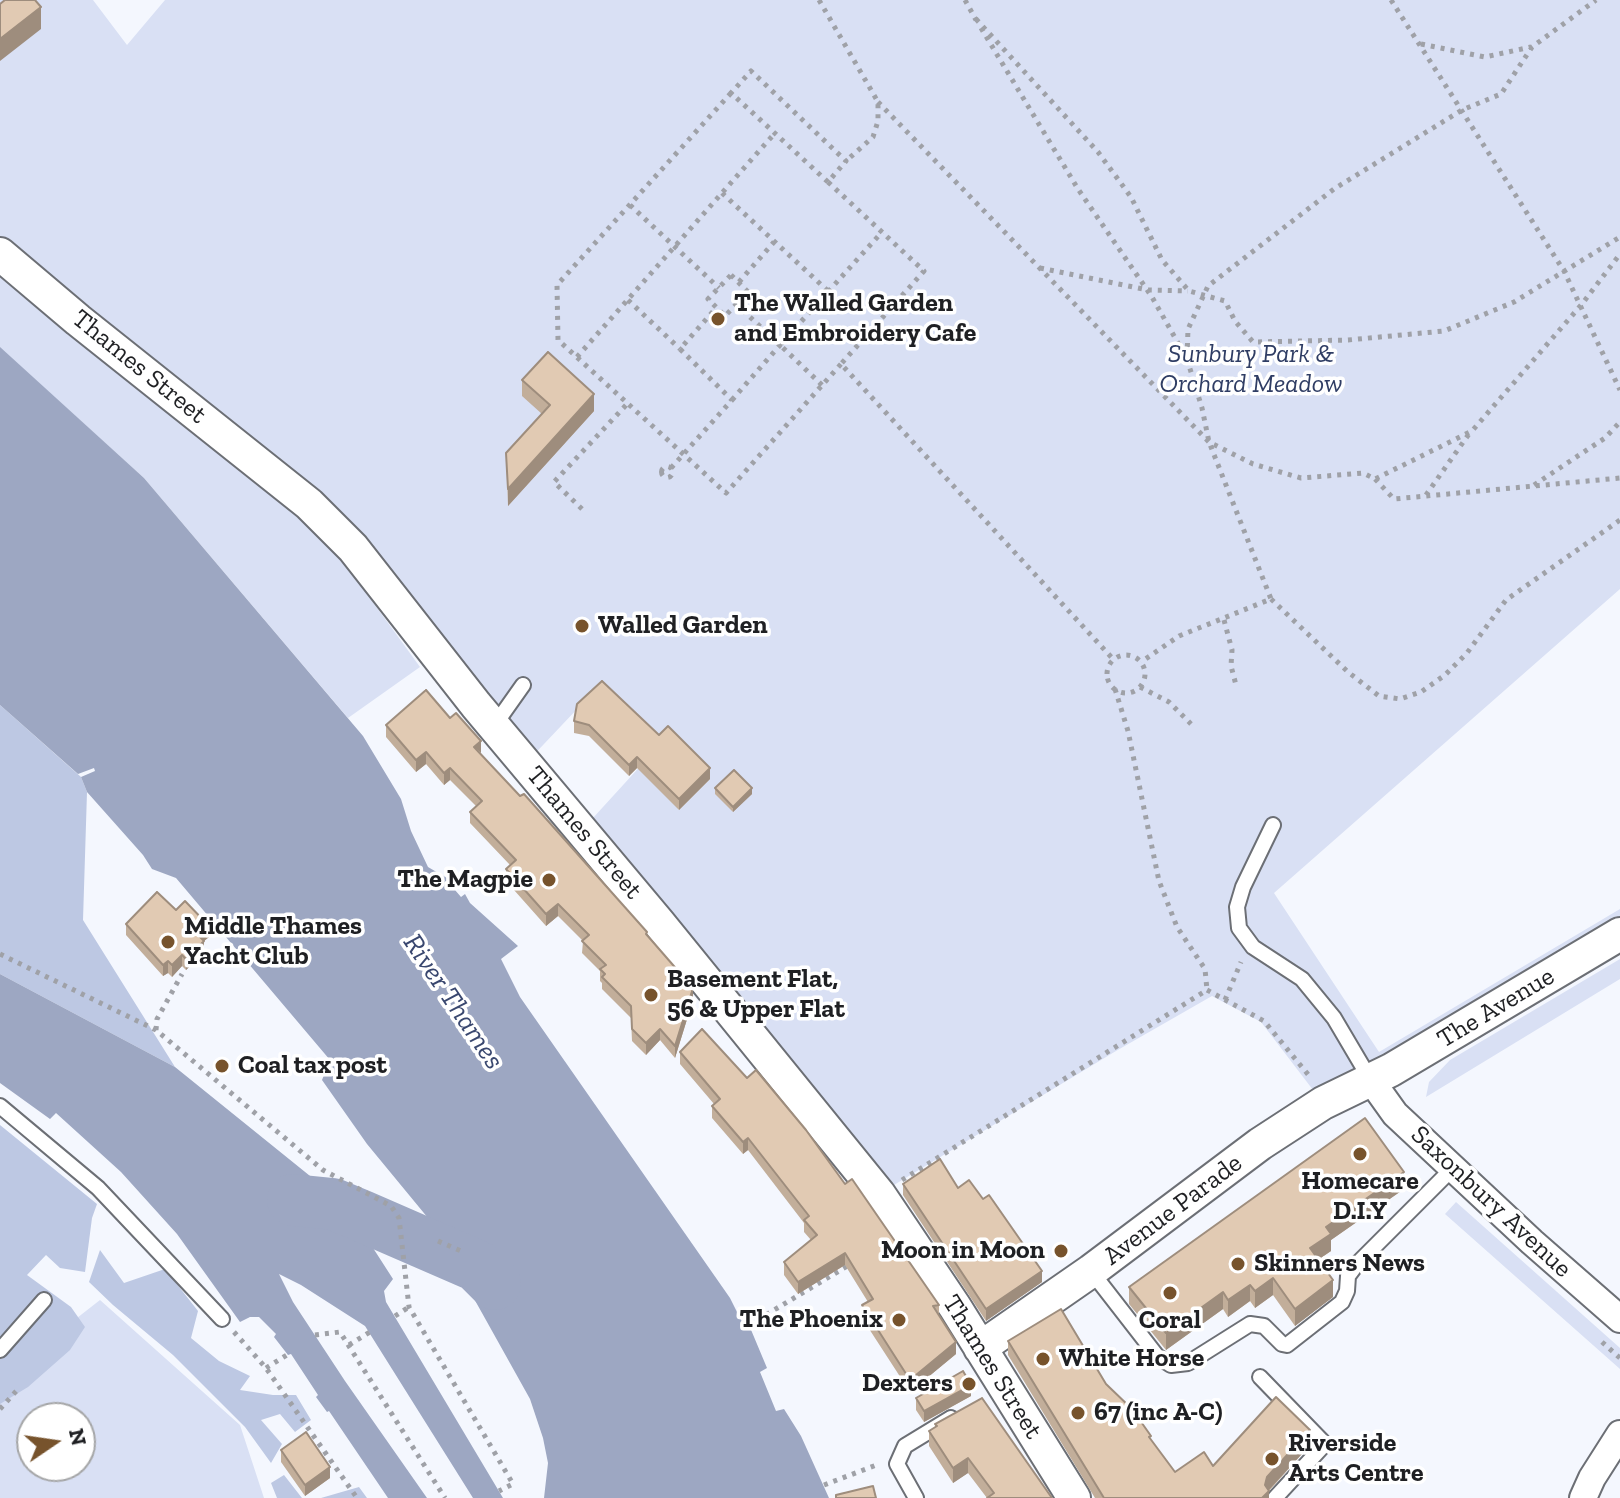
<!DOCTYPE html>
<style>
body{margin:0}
#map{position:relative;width:1620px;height:1498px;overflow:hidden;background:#f4f7fe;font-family:"Zilla Slab",serif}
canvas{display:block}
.north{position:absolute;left:16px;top:1402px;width:80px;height:80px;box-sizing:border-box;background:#fff;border:2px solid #a5a6a7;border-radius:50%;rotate:77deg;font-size:22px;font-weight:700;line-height:32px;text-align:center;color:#1f2023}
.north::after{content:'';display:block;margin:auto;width:28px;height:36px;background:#77532c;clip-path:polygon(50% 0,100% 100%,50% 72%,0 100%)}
</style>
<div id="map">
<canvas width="1620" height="1498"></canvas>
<div class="north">N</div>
</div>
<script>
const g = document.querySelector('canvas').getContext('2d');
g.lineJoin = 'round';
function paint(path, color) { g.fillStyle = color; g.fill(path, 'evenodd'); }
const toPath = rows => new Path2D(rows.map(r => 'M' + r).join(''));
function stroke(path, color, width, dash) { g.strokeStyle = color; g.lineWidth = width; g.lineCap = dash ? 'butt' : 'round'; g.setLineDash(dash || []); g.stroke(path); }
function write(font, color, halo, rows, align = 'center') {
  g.font = font + ' "Zilla Slab",serif'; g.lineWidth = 7; g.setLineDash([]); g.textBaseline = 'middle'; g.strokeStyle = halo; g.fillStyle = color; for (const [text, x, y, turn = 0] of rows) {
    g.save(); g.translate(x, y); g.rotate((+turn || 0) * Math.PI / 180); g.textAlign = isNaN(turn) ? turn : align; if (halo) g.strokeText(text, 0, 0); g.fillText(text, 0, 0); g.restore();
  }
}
const green = toPath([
 [0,0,93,0,127,45,165,0,1620,0,1620,589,1274,893,1379,1052,1620,909,1620,924,1323,1103,1261,1022,1212,996,1116,1051,879,1194,582,830,645,761,679,810,710,779,659,746,597,688,526,763,353,548,0,254],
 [0,267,333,547,420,667,348,718,144,478,0,348],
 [1620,959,1620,979,1426,1097,1429,1082,1450,1060],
 [1456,1202,1620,1348,1620,1369,1445,1214],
 [100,1300,240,1425,264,1498,0,1498,0,1392,45,1343],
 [32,1418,80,1418,80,1466,32,1466]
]);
const forest = toPath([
 [0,705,81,777,87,792,83,920,175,1067,0,974],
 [0,1125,97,1204,92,1218,85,1272,60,1268,46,1255,27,1275,71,1307,85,1327,70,1350,28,1387,0,1404],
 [100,1250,124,1283,165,1269,198,1311,191,1338,219,1361,250,1376,240,1390,273,1395,296,1395,311,1420,295,1432,280,1414,261,1420,282,1444,271,1463,245,1427,173,1355,113,1305,89,1282],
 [284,1475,302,1498,277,1498,271,1483],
 [359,1487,367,1498,321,1498]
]);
const water = toPath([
 [0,347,144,478,363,736,401,799,411,831,428,867,452,881,449,883,461,897,465,894,470,903,518,946,501,959,520,997,730,1298,744,1326,749,1325,767,1368,760,1372,776,1411,784,1409,801,1436,829,1498,544,1498,548,1463,543,1438,530,1399,453,1261,434,1250,445,1225,428,1218,367,1144,322,1080,330,1060,176,878,152,869,143,855,87,792,81,777,95,771,94,768,78,774,0,705],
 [0,974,175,1067,315,1180,368,1201,360,1222,355,1220,393,1279,384,1291,386,1302,503,1498,473,1498,365,1326,301,1285,279,1274,293,1302,345,1381,427,1498,388,1498,329,1411,327,1412,316,1397,318,1395,291,1354,288,1355,274,1337,276,1334,259,1317,250,1317,240,1322,177,1234,121,1172,56,1113,50,1119,0,1083]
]);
const river = toPath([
 [293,1200,333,1204,362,1216,477,1266,495,1284]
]);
const path = toPath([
 [819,0,878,102,878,121,873,137,846,161],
 [965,0,976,20],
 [1391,0,1564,271,1620,390],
 [976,19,1098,152,1131,197,1162,260,1189,291,1225,301,1235,321,1253,342,1348,340,1444,331,1514,302,1620,237],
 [981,28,1078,189,1152,297,1187,359,1202,408,1209,442,1271,599,1179,636,1141,662],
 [1421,44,1485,57,1531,47],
 [731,93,557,285,558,340,726,493,841,364],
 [878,102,1209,442,1253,464,1301,478,1363,473,1375,479,1472,431,1582,304,1620,254],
 [828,182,731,93,751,71,846,161,828,182,924,271,841,364,1113,659],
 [722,193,828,291],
 [630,205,719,288],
 [1040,268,1148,290,1188,291],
 [731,275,748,292,725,316,708,299,731,275],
 [739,282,774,242],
 [628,300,680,349],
 [577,357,775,133],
 [1187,357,1188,329,1208,286,1334,189,1462,110,1501,94,1532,47,1596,0],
 [822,385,780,345,882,232],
 [732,400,780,345,736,304],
 '661.5 472a5.5 5.5 0 1 1 11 0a5.5 5.5 0 1 1-11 0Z',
 [671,468,732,400,680,349,716,308],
 [1375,479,1394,499,1620,478],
 [1534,485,1605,438,1620,422],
 [1426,495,1471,431],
 [582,509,554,482,628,403],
 [1271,599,1348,672,1379,696,1400,699,1421,692,1445,675,1467,653,1506,600,1620,520],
 [1224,620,1232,650,1231,666,1236,685],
 '1107 674a19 19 0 1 1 38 0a19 19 0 1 1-38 0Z',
 [1140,687,1169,702,1191,724],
 [1115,689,1128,731,1159,881,1177,927,1205,969,1207,990],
 [0,954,156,1030,323,1170,391,1206,399,1218,409,1307,513,1484,499,1491],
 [1207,990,1264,1021,1311,1078],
 [1225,1000,1241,962],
 [156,1030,157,1019,182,974],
 [902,1180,1207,990],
 [438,1241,461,1251],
 [395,1316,409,1307],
 [749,1325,849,1265],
 [234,1332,266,1368,357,1498],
 [315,1335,340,1332,445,1498],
 [1602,1342,1620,1358],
 [349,1345,370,1332],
 [266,1368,290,1353],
 [0,1409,19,1388],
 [824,1485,879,1464]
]);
const service = toPath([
 [494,726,523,685],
 [1273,825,1243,887,1237,907,1239,928,1253,947,1302,979,1334,1018,1370,1079],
 [0,1106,98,1188,222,1319],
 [1091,1271,1157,1356,1171,1365,1188,1363,1250,1324,1264,1326,1282,1344,1287,1345,1342,1302,1347,1291,1348,1276,1357,1264,1453,1168],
 [0,1350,44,1300],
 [1260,1377,1325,1444,1275,1498],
 [916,1498,897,1464,905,1446,951,1418]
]);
const minor = toPath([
 [1370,1079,1395,1114,1532,1242,1620,1319],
 [1583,1498,1592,1478,1620,1434]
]);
const tertiary = toPath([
 [0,254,78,320,309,504,353,548,476,705,659,923,879,1194,955,1307,1074,1498],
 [980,1348,1091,1271,1260,1144,1323,1103,1391,1070,1620,934]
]);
const wall = toPath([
 [522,380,594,411,508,506,506,453,542,414,522,396],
 [574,721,659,735,710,779,679,810,637,768,629,776,589,736,574,733],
 [386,725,480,753,647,936,693,1000,675,1058,660,1040,646,1055,632,1041,631,1018,602,989,602,983,600,981,600,971,582,953,583,941,558,916,546,926,506,881,506,869,510,865,470,823,470,812,476,806,450,780,444,785,426,764,416,772,386,737],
 [715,788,752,794,733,812,715,794],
 [176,910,209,937,204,941,204,953,186,970,182,966,172,977,168,973,163,976,126,935,126,924],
 [680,1052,845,1184,939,1305,939,1316,956,1354,910,1392,862,1318,862,1305,868,1302,845,1265,798,1294,784,1275,784,1262,811,1240,804,1232,804,1223,748,1150,743,1154,712,1118,712,1106,714,1104,680,1064],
 [903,1184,958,1188,1042,1282,986,1321,903,1195],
 [1404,1189,1331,1240,1331,1251,1318,1260,1333,1297,1295,1326,1273,1295,1255,1308,1250,1301,1228,1317,1223,1309,1166,1350,1129,1304,1129,1287],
 [1008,1341,1106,1384,1175,1472,1213,1466,1310,1445,1269,1491,1269,1498,1095,1498,1008,1355],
 [971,1396,924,1422,916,1410,916,1398],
 [935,1424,1052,1498,987,1498,968,1473,953,1483,929,1446,929,1431,935,1427],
 [281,1450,330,1478,305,1496,281,1462]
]);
const shadedWall = toPath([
 [41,7,41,29,0,61,0,39],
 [594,394,594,411,508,506,508,489],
 [481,741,481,753,474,747],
 [426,752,426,764,416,772,416,760],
 [637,757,637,768,629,776,629,765],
 [450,768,450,780,444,785,444,773],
 [710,768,710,779,679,810,679,799],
 [752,788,752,794,733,812,733,807],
 [558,904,558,916,546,926,546,914],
 [209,926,209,937,198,946,198,935],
 [204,941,204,953,186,970,186,959],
 [182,955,182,966,172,977,172,965],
 [168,961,168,973,163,976,163,965],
 [693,988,693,1000,675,1058,675,1046],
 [660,1029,660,1040,646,1055,646,1043],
 [748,1138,748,1150,743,1154,743,1142],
 [1404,1172,1404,1189,1331,1240,1331,1251,1310,1265,1310,1248,1326,1227],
 [845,1253,845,1265,798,1294,798,1282],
 [1042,1271,1042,1282,986,1321,986,1309],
 [1273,1278,1273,1295,1255,1308,1255,1291],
 [1333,1280,1333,1297,1295,1326,1295,1309],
 [1250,1285,1250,1301,1228,1317,1228,1300],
 [1223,1292,1223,1309,1166,1350,1166,1333],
 [956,1342,956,1354,910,1392,910,1380],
 [971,1385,971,1396,924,1422,924,1411],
 [1310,1430,1310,1445,1267,1492,1269,1491,1269,1498,1262,1498,1267,1477],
 [968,1458,968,1473,953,1483,953,1468],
 [330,1467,330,1478,305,1496,305,1485]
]);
const building = toPath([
 [5,0,35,0,41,7,0,39,0,4,5,0],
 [548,352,594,394,508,489,506,453,550,405,522,380,548,352],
 [602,681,659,735,668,726,710,768,679,799,637,757,629,765,589,725,574,721,577,704,602,681],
 [426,690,450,718,456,713,481,741,474,747,520,796,524,794,647,932,646,934,693,988,675,1046,660,1029,646,1043,632,1029,631,1006,602,977,605,974,600,969,606,965,582,941,589,935,558,904,546,914,506,869,516,860,470,812,482,801,450,768,444,773,426,752,416,760,386,725,426,690],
 [734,770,752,788,733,807,715,788,734,770],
 [157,892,176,910,185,901,209,926,198,935,204,941,186,959,182,955,172,965,168,961,163,965,126,924,157,892],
 [702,1029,747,1078,756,1070,806,1130,845,1184,852,1179,939,1305,933,1306,956,1342,910,1380,862,1305,873,1299,845,1253,798,1282,784,1262,817,1235,804,1220,809,1216,748,1138,743,1142,712,1106,720,1099,680,1052,702,1029],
 [1365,1118,1404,1172,1326,1227,1331,1234,1310,1248,1333,1280,1295,1309,1273,1278,1255,1291,1250,1285,1228,1300,1223,1292,1166,1333,1129,1287,1365,1118],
 [940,1159,958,1188,969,1180,983,1199,989,1195,1042,1271,986,1309,903,1184,940,1159],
 [1061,1309,1106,1384,1132,1409,1151,1436,1149,1437,1175,1472,1204,1452,1213,1466,1276,1397,1310,1430,1267,1477,1265,1485,1269,1491,1262,1498,1104,1498,1008,1341,1061,1309],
 [963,1371,971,1385,924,1411,916,1398,963,1371],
 [982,1398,1052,1498,987,1498,994,1493,968,1458,953,1468,929,1431,937,1426,935,1424,982,1398],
 [306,1432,330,1467,305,1485,281,1450,306,1432],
 [873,1486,876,1498,836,1498,836,1495,873,1486]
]);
const markers = [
 [718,319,8,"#77532c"],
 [582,626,8,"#77532c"],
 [549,880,8,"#77532c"],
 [168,942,8,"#77532c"],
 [651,995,8,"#77532c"],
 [222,1066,8,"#77532c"],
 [1360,1154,8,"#77532c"],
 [1061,1251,8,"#77532c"],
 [1238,1264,8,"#77532c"],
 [1170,1293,8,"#77532c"],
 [899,1320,8,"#77532c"],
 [1043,1359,8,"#77532c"],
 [969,1384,8,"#77532c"],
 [1078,1413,8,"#77532c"],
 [1272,1459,8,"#77532c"]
];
const poiNames = [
 ["The Walled Garden",734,304],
 ["and Embroidery Cafe",734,334],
 ["Walled Garden",598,626],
 ["The Magpie",533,880,"right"],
 ["Middle Thames",184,927],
 ["Yacht Club",184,957],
 ["Basement Flat,",667,980],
 ["56 & Upper Flat",667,1010],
 ["Coal tax post",238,1066],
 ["Homecare",1360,1182,"center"],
 ["D.I.Y",1360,1212,"center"],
 ["Moon in Moon",1045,1251,"right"],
 ["Skinners News",1254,1264],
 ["The Phoenix",883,1320,"right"],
 ["Coral",1170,1321,"center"],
 ["White Horse",1059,1359],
 ["Dexters",953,1384,"right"],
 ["67 (inc A-C)",1094,1413],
 ["Riverside",1288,1444],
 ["Arts Centre",1288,1474]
];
const parkNames = [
 ["Sunbury Park &",1251,355],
 ["Orchard Meadow",1251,385]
];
const streetNames = [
 ["Thames Street",139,367,39],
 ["Thames Street",584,833,50],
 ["The Avenue",1496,1008,-31],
 ["Saxonbury Avenue",1491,1202,43],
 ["Avenue Parade",1173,1210,-37],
 ["Thames Street",992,1367,58]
];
const waterNames = [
 ["River Thames",453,1002,56]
];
paint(green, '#d9e0f4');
paint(forest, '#bdc8e3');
paint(water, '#9da7c2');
stroke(river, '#9da7c2', 52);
stroke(service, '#6c6f75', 18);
stroke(minor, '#6c6f75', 30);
stroke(tertiary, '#6c6f75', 36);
stroke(path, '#9fa1a7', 5, [4, 6]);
stroke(service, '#fff', 14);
stroke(minor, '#fff', 26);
stroke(tertiary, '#fff', 32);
paint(wall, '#c2ae9a');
paint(shadedWall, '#9e8d7d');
paint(building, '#e1cab3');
stroke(building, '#9e8d7d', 2);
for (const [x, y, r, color] of markers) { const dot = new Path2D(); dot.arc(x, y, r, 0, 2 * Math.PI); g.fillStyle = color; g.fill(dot); stroke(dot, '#fff', 3); }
write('bold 26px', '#1f2023', '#fff', poiNames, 'left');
write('italic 26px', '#2f3d64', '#fff', parkNames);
write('26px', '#1f2023', '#fff', streetNames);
write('italic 28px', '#39476f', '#fff', waterNames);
</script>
